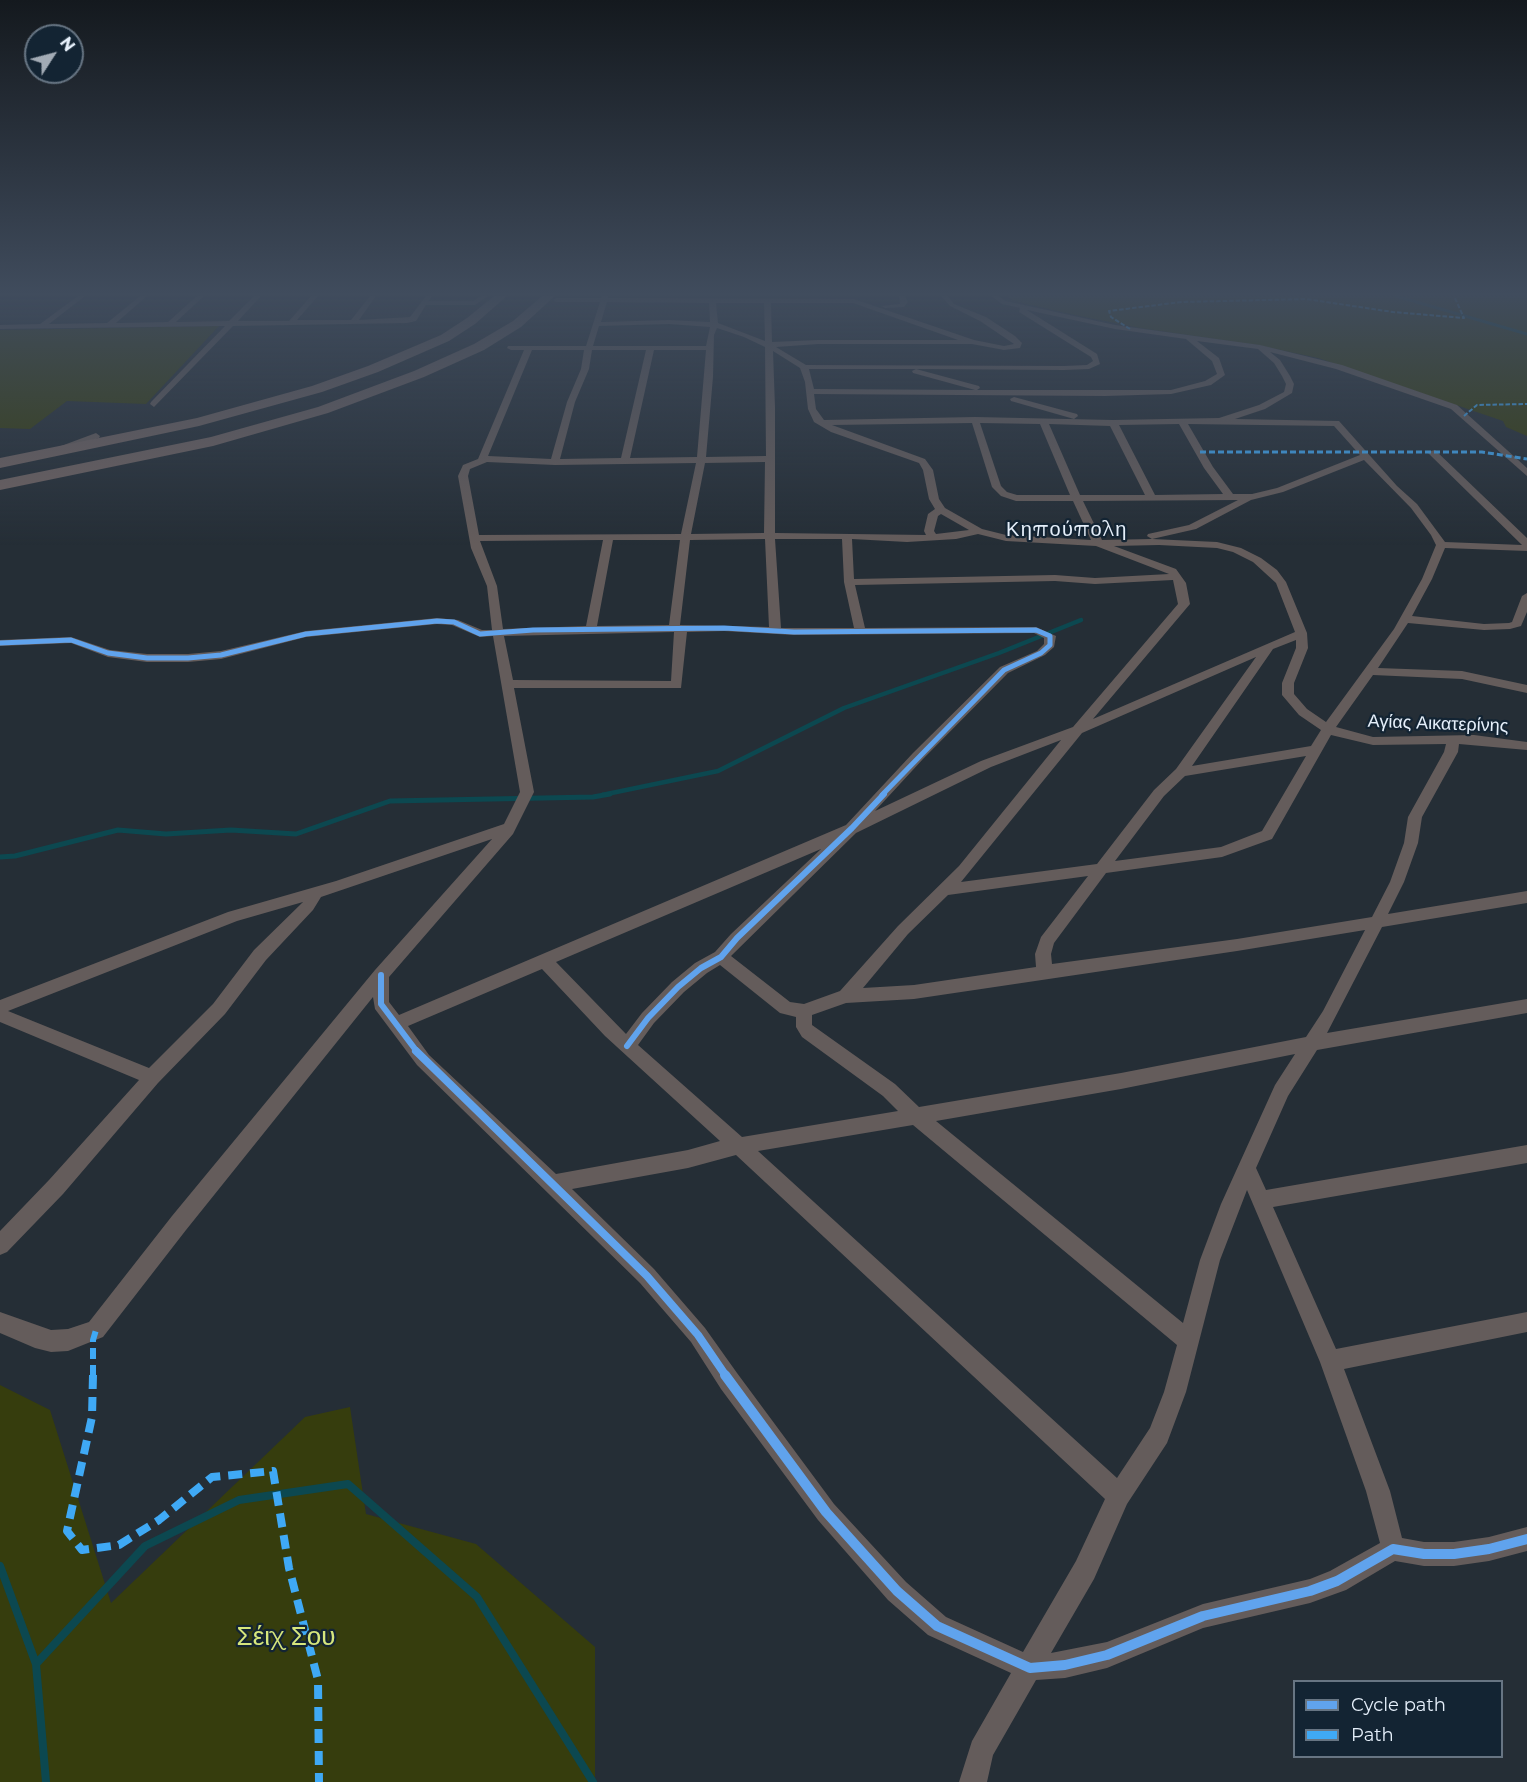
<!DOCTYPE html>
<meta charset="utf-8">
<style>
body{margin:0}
#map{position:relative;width:1527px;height:1782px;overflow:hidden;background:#252e36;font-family:Montserrat,sans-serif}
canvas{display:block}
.legend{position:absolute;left:1293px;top:1680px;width:210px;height:78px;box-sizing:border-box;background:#132433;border:2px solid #677583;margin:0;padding:8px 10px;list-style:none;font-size:18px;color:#e5effa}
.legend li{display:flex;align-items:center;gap:12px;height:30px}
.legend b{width:30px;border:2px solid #677583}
.north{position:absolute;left:24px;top:24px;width:60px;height:60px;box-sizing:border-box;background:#132433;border:2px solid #677583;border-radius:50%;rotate:54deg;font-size:16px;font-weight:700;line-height:24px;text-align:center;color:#e5effa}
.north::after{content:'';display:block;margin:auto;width:21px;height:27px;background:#a2abb5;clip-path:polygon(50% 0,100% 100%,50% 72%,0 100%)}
</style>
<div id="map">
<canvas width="1527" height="1782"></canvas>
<ul class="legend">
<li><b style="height:8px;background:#60a3ed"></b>Cycle path</li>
<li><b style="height:8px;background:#3fa9f5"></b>Path</li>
</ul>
<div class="north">N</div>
</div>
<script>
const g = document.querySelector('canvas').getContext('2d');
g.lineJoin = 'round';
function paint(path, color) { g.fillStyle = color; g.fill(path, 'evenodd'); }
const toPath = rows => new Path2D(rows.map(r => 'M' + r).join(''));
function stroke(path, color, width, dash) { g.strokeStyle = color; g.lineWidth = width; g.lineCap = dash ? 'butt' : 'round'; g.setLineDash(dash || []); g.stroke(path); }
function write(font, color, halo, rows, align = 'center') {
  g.font = font + ' Montserrat,sans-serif'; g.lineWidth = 4.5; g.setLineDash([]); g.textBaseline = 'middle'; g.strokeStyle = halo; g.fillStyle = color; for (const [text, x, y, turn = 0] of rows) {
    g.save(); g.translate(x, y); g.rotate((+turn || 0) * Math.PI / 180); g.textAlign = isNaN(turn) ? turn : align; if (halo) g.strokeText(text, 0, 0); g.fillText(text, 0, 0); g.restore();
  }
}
const green = toPath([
 [1006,296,1527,296,1527,436,1506,427,1503,421,1318,358,1257,345,1140,328,1075,315,1014,301],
 [219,326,146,404,67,401,30,429,0,428,0,330],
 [0,1385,50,1410,111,1603,305,1417,350,1407,366,1514,476,1544,595,1647,595,1782,0,1782]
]);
const streamFar3 = toPath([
 [1396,296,1527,334]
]);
const streamFar2 = toPath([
 [602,795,718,771,844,708,999,653,1081,620]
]);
const streamFar1 = toPath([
 [0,857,15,856,118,830,166,834,231,830,296,834,390,801,593,797,610,794]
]);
const stream = toPath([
 [0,1566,36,1664,145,1546,239,1500,348,1484,477,1597,593,1782],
 [36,1664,46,1782]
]);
const minor = toPath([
 [78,296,85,296,49,324,107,323,140,296,147,296,116,323,168,322,197,296,204,296,176,322,229,321,254,296,261,296,238,321,289,321,311,296,318,296,297,320,351,320,370,296,376,296,359,320,410,317,426,296,432,296,429,301,473,301,481,296,488,296,475,305,426,305,416,321,407,323,233,326,154,407,150,404,151,402,225,326,0,329,0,325,40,324,78,296],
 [602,296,608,296,608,298,854,299,974,340,1004,346,1014,344,980,321,950,306,941,296,948,296,954,304,986,317,1015,336,1022,343,1020,348,1004,350,972,344,818,344,776,347,806,365,1064,366,1087,365,1093,361,1091,357,1019,312,1020,308,1002,304,991,296,998,296,1006,301,1115,325,1260,345,1342,365,1457,405,1527,468,1527,476,1451,409,1336,369,1270,352,1280,360,1290,376,1294,384,1292,393,1265,409,1235,419,1339,421,1397,486,1417,504,1445,542,1522,545,1427,452,1435,450,1527,538,1527,551,1445,548,1432,579,1412,616,1484,624,1509,623,1512,622,1522,596,1527,593,1527,612,1521,626,1510,629,1484,630,1408,623,1378,668,1462,671,1527,685,1527,693,1462,679,1373,675,1336,727,1373,737,1474,735,1527,742,1527,750,1459,744,1458,752,1422,817,1418,843,1404,882,1388,914,1527,891,1527,903,1382,927,1327,1033,1527,999,1527,1013,1317,1050,1288,1096,1256,1168,1266,1190,1527,1145,1527,1163,1273,1207,1336,1349,1527,1312,1527,1332,1344,1369,1390,1491,1402,1538,1424,1542,1454,1542,1489,1537,1527,1527,1527,1551,1489,1561,1454,1566,1424,1566,1395,1561,1346,1590,1310,1603,1203,1628,1107,1668,1065,1678,1036,1680,993,1755,987,1782,959,1782,972,1741,1011,1673,928,1635,888,1600,818,1520,721,1389,691,1342,640,1283,417,1065,375,1009,373,997,186,1230,103,1337,68,1351,51,1352,35,1348,0,1333,0,1312,51,1330,68,1329,89,1322,172,1216,375,970,492,839,321,897,313,910,266,960,225,1014,158,1083,63,1194,7,1252,0,1255,0,1231,49,1180,139,1080,0,1022,0,1000,228,912,336,881,504,824,520,792,493,636,480,637,452,625,437,624,306,637,221,659,188,662,147,662,108,657,71,643,0,646,0,640,71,637,110,650,147,654,188,654,221,651,306,631,437,618,458,620,482,630,492,630,487,586,471,548,458,476,463,465,478,459,524,350,511,350,507,348,508,346,586,346,600,302,556,302,553,300,556,298,601,298,602,296],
 [607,302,709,303,710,322,669,320,601,322,607,302],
 [716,303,764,303,765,341,718,323,716,303],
 [771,303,853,303,958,340,818,340,772,342,771,303],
 [1027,310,1115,329,1186,339,1212,361,1217,374,1205,381,1171,390,977,390,980,388,979,386,916,369,1064,370,1089,369,1100,364,1097,354,1027,310],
 [669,324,710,327,706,346,593,346,599,326,669,324],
 [717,328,744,337,765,347,766,456,706,457,713,377,714,335,717,328],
 [1197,341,1258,349,1274,363,1282,376,1286,384,1284,392,1259,405,1219,418,1113,420,975,417,824,420,816,409,814,394,1105,396,1171,394,1211,385,1225,375,1219,358,1197,341],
 [532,350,584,350,581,369,567,402,551,459,488,456,532,350],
 [646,350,621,458,560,459,575,402,589,369,592,350,646,350],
 [654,350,706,350,697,457,630,458,654,350],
 [773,351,800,368,805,382,808,409,814,422,831,432,919,463,923,470,929,499,935,509,928,514,924,531,926,535,775,533,775,407,773,351],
 [809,369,916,369,912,371,913,373,975,390,814,389,809,369],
 [972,423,992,487,1001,496,1016,501,1073,501,1091,540,1006,535,982,529,945,508,939,499,933,470,925,459,832,425,972,423],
 [980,423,1040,424,1070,495,1017,495,1007,492,1001,486,980,423],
 [1049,424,1110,426,1145,495,1080,495,1049,424],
 [1179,424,1204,468,1223,494,1155,495,1119,425,1179,424],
 [1188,424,1334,426,1360,455,1277,488,1252,494,1233,494,1213,467,1188,424],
 [1364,460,1411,508,1431,535,1436,545,1422,579,1394,629,1326,722,1307,709,1294,694,1294,683,1308,648,1307,633,1286,582,1277,570,1261,558,1241,548,1217,542,1152,539,1196,529,1251,500,1283,492,1364,460],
 [487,462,555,465,696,463,681,534,479,535,468,476,470,469,487,462],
 [765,462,764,533,691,534,705,463,765,462],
 [1238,500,1189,525,1148,534,1147,536,1152,539,1102,540,1083,501,1238,500],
 [941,514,969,530,936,534,934,531,938,516,941,514],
 [978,534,1006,541,1096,546,1169,574,1095,578,1055,575,854,579,852,539,907,542,956,539,978,534],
 [765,539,769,627,680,625,690,540,765,539],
 [775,539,842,539,844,582,854,628,781,628,775,539],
 [603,540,586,626,503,629,497,586,480,541,603,540],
 [613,540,680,540,669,625,597,626,613,540],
 [1159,545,1217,548,1233,552,1253,562,1276,583,1295,632,1093,719,1190,604,1186,583,1176,569,1114,546,1159,545],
 [1173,580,1178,604,1073,727,981,761,875,811,923,759,1008,673,1045,655,1054,647,1056,636,1036,627,865,628,855,585,1055,581,1095,584,1173,580],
 [724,631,794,635,1034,633,1044,638,1044,644,1037,651,1000,667,913,753,846,825,399,1015,389,1002,389,977,513,834,534,792,514,688,681,688,687,632,724,631],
 [674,632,671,681,513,680,504,636,674,632],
 [1296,640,1296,648,1282,683,1282,695,1299,715,1321,730,1311,746,1192,766,1273,649,1296,640],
 [1256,657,1176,769,1154,790,1097,864,961,882,1082,733,1256,657],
 [1331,735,1373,745,1446,744,1444,752,1408,817,1404,843,1390,882,1372,917,1237,939,1052,964,1051,954,1054,943,1106,873,1222,857,1272,839,1331,735],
 [1061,740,959,866,898,926,840,991,804,1004,790,1002,731,956,856,833,991,767,1061,740],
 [1306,756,1262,831,1221,847,1115,861,1164,796,1185,776,1306,756],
 [821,849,731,934,715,952,695,963,672,982,642,1013,626,1034,556,962,821,849],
 [1088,876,1041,937,1035,954,1036,967,914,985,863,988,908,934,948,895,1088,876],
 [303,902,254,950,213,1004,149,1068,8,1011,237,921,303,902],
 [1365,930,1323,1011,1306,1037,1121,1073,919,1107,895,1084,812,1025,812,1015,846,1003,914,999,1237,951,1365,930],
 [720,965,780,1013,796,1017,796,1027,802,1037,883,1096,898,1111,742,1137,638,1045,654,1023,684,992,707,973,720,965],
 [542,969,605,1036,720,1141,688,1150,556,1174,429,1055,408,1026,542,969],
 [1295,1054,1275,1085,1221,1204,1200,1260,1183,1323,936,1121,1121,1089,1295,1054],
 [913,1125,1177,1345,1164,1392,1150,1428,1117,1478,758,1151,913,1125],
 [736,1155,1105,1499,1076,1561,1023,1652,946,1617,906,1582,834,1504,737,1373,705,1328,654,1269,572,1189,688,1168,736,1155],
 [1247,1190,1320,1362,1366,1491,1380,1543,1330,1571,1310,1579,1203,1604,1107,1642,1051,1653,1094,1579,1127,1504,1167,1443,1186,1392,1220,1260,1247,1190],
 [899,296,905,296,908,302,904,307,885,308,881,306,900,304,899,296],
 [1014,397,1077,414,1078,416,1074,419,1011,401,1010,399,1014,397],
 [96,433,100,436,99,438,65,449,61,446,96,433]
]);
const trunk = toPath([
 [494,296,507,296,475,324,449,341,378,372,322,392,199,426,0,468,0,458,197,418,312,386,368,366,441,335,467,318,494,296],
 [542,296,555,296,521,327,484,350,424,377,328,413,213,446,0,490,0,480,211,437,318,407,414,371,474,344,513,321,542,296]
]);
const quietFar3 = toPath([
 [1130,329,1111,317,1109,311,1181,302,1306,299,1393,312,1464,318,1454,296],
 [1464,416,1477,405,1527,404]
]);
const quietFar2 = toPath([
 [1200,452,1482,452,1527,459]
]);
const quietFar1 = toPath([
 [93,1376,93,1340,96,1330]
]);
const quiet = toPath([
 [93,1375,92,1417,67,1531,82,1550,119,1545,159,1520,212,1477,273,1471,289,1568,318,1680,319,1782]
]);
const cyclewayFar3 = toPath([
 [0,643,71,640,108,653,147,658,188,658,221,655,306,634,437,621,454,622,480,634,533,630,724,628,794,632,1036,630,1050,636,1050,645,1041,653,1004,670,882,795]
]);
const cyclewayFar2 = toPath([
 [381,975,381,1004,418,1053],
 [627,1046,648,1018,678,987,701,968,721,957,737,938,852,828,884,794]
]);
const cyclewayFar1 = toPath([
 [416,1051,647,1276,698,1335,726,1376]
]);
const cycleway = toPath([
 [725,1375,826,1512,897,1591,937,1626,1030,1668,1065,1665,1107,1655,1203,1616,1310,1591,1337,1581,1393,1549,1424,1554,1454,1554,1489,1549,1527,1539]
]);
const farStreetnames = [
 ["Αγίας Αικατερίνης",1438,724,2]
];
const farQuarternames = [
 ["Κηπούπολη",1067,530]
];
const nearParknames = [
 ["Σέιχ Σου",286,1637]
];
paint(green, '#363d0d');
stroke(streamFar3, '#0c4850', 3);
stroke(streamFar2, '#0c4850', 4.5);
stroke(streamFar1, '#0c4850', 5);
stroke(stream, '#0c4850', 8);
paint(minor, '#645c5b');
paint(trunk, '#6e6261');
stroke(quietFar3, '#3fa9f5', 2, [4.5, 2]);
stroke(quietFar2, '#3fa9f5', 3, [6, 3]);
stroke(quietFar1, '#3fa9f5', 6, [11, 6]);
stroke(quiet, '#3fa9f5', 8, [14, 8]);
stroke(cyclewayFar3, '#60a3ed', 5);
stroke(cyclewayFar2, '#60a3ed', 6);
stroke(cyclewayFar1, '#60a3ed', 8);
stroke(cycleway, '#60a3ed', 10);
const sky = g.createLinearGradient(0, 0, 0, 545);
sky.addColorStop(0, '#14191e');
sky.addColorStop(0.54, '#404c5d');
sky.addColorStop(1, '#404c5d00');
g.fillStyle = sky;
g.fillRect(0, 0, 1527, 545);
write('18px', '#e5effa', '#132433', farStreetnames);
g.letterSpacing = '1.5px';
write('20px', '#e5effa', '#132433', farQuarternames);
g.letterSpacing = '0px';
write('26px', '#d6e67c', '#132433', nearParknames);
</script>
